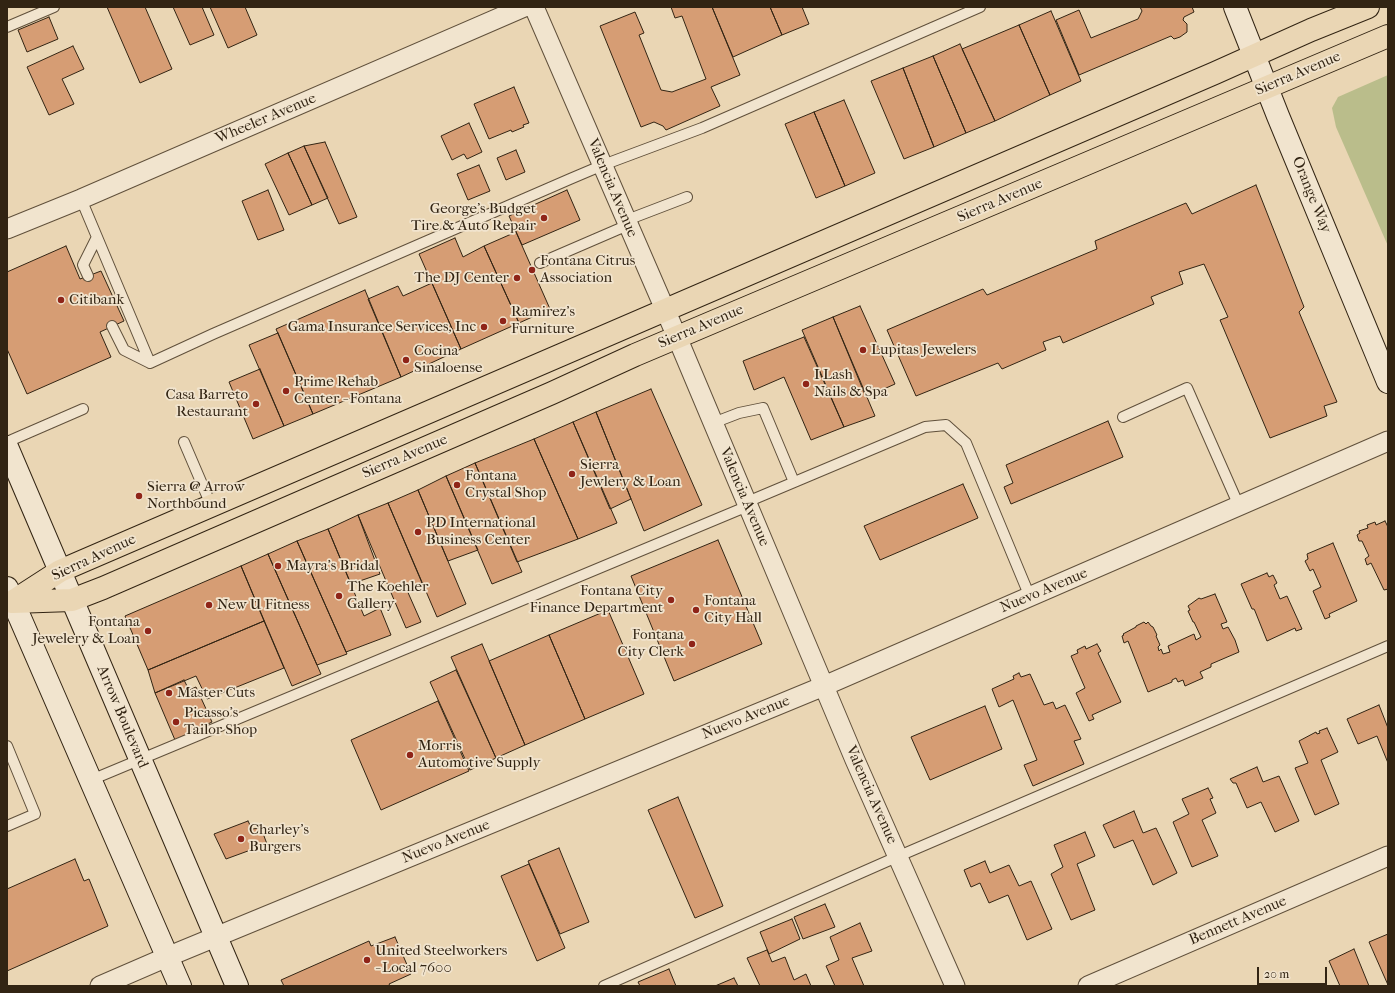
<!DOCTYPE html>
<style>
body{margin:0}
#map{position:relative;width:1395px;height:993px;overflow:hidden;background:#ead6b4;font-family:"IM FELL French Canon",serif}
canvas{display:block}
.frame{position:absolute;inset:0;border:8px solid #322413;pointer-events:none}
.scale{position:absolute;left:1257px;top:967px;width:70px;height:18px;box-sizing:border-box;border:2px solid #322413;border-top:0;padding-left:5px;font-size:12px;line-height:14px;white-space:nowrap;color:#322413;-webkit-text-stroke:3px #f1e4ce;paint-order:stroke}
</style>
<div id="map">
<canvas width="1395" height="993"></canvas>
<div class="frame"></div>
<div class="scale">20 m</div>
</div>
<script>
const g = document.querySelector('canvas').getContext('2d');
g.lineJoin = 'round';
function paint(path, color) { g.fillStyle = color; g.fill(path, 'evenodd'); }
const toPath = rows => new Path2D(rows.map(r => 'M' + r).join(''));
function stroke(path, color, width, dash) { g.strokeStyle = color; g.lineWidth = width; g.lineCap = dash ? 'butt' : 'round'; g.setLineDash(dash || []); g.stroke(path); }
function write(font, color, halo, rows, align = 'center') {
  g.font = font + ' "IM FELL French Canon",serif'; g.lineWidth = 3.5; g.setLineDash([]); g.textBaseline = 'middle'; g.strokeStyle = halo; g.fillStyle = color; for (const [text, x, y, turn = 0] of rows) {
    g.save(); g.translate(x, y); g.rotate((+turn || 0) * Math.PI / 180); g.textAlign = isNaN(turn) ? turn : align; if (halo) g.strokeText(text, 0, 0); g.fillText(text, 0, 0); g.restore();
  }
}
const green = toPath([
 [1388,75,1388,246,1336,127,1332,108,1338,97]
]);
const building = toPath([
 [107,7,145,7,172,69,140,83,107,7],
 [173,7,202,7,214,35,190,45,173,7],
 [210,7,245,7,257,35,228,48,210,7],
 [671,7,712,7,740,75,711,87,720,106,666,130,663,126,654,122,641,127,600,26,635,12,644,33,639,35,661,90,672,92,706,79,682,16,675,18,671,7],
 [712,7,770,7,782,35,733,57,712,7],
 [770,7,802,7,809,24,782,35,770,7],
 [1140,7,1192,7,1194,12,1184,17,1183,20,1187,24,1187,32,1180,37,1174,39,1171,36,1079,75,1056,20,1079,10,1091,38,1138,19,1142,11,1140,7],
 [1051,11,1081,81,1050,95,1019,25,1051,11],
 [49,17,58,39,27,52,18,30,49,17],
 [1019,25,1050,95,995,121,962,49,1019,25],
 [960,44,995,121,966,133,933,56,960,44],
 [73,46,84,69,62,79,74,104,49,115,27,67,73,46],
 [933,56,966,133,934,147,903,68,933,56],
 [903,68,934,147,904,159,871,81,903,68],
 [514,87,529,123,523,125,524,127,512,132,511,130,489,139,474,104,514,87],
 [844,100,875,173,845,186,814,112,844,100],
 [814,112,845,186,816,198,785,124,814,112],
 [469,123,482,152,467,159,464,154,452,160,441,136,469,123],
 [325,142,357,217,339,224,304,146,325,142],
 [304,146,328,198,312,205,288,153,304,146],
 [516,150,525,172,506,180,497,158,516,150],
 [288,153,312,205,289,215,265,164,288,153],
 [479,165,490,191,468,200,457,174,479,165],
 [1256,185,1304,307,1299,312,1337,402,1324,406,1327,416,1270,438,1220,320,1228,317,1204,264,1179,272,1183,284,1151,297,1154,304,1063,343,1060,336,1043,342,1046,350,1002,369,998,363,916,396,887,330,983,289,987,295,1097,249,1095,241,1186,203,1192,214,1256,185],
 [268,190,284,230,258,240,242,201,268,190],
 [567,190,580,220,522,245,509,216,567,190],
 [516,232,550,309,519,323,484,246,516,232],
 [455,238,463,257,484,246,519,323,461,349,419,254,455,238],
 [66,246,80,279,101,271,124,321,100,332,111,357,27,394,7,349,7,272,66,246],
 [432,283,461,349,401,377,368,299,398,286,403,296,432,283],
 [365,290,401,377,313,414,276,329,365,290],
 [860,306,895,384,866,397,833,317,860,306],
 [833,317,875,416,844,427,802,330,833,317],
 [278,333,313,414,284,426,249,345,278,333],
 [804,337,844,427,811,440,784,377,754,390,743,361,804,337],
 [260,369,284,426,253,439,229,382,260,369],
 [651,389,702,505,644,531,596,412,651,389],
 [596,412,631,499,610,509,573,422,596,412],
 [1108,421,1123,457,1011,504,1004,487,1013,483,1006,465,1108,421],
 [573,422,617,523,578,539,534,439,573,422],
 [534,439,578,539,517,562,475,463,534,439],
 [475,463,522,572,492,584,446,476,475,463],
 [446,476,478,550,448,561,418,490,446,476],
 [963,484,978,518,880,560,864,526,963,484],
 [418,490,466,604,437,617,388,503,418,490],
 [388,503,422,583,406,588,421,622,406,628,358,515,388,503],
 [358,515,380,574,351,584,328,529,358,515],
 [1385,521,1388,527,1388,589,1384,590,1371,563,1367,565,1365,559,1369,556,1362,541,1359,541,1357,535,1360,533,1359,531,1368,528,1367,525,1375,522,1376,525,1385,521],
 [328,529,364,616,380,608,391,635,346,652,297,541,328,529],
 [718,540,762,644,674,681,631,576,718,540],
 [297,541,347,654,317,665,268,554,297,541],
 [1333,543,1357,601,1329,614,1330,617,1325,619,1313,591,1321,587,1313,569,1310,571,1305,561,1308,559,1307,554,1333,543],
 [268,554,321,674,292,686,241,566,268,554],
 [241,566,264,621,148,670,125,616,241,566],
 [1267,573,1269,577,1273,575,1277,583,1274,585,1280,599,1287,596,1302,629,1296,631,1295,628,1267,641,1255,611,1254,609,1252,609,1241,584,1267,573],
 [1215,594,1227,622,1221,624,1223,629,1228,627,1235,640,1239,652,1211,664,1211,667,1200,672,1203,678,1185,686,1183,680,1178,682,1176,678,1172,680,1172,682,1148,692,1128,641,1124,643,1122,636,1124,635,1123,634,1136,627,1136,626,1144,622,1146,624,1148,622,1151,626,1153,627,1157,635,1156,636,1160,645,1158,647,1159,651,1161,649,1163,654,1170,652,1168,646,1194,634,1196,640,1201,637,1194,622,1193,622,1188,611,1190,610,1188,606,1199,598,1201,599,1215,594],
 [608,610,644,694,585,719,549,635,608,610],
 [264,621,284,668,207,699,196,676,155,693,148,670,264,621],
 [549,635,585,719,525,745,489,661,549,635],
 [482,644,525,745,496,758,451,657,482,644],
 [1097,644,1101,651,1098,653,1121,702,1092,715,1094,719,1089,721,1076,693,1085,688,1071,656,1078,653,1077,650,1085,646,1086,649,1097,644],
 [456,670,496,758,470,770,430,682,456,670],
 [1019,673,1021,677,1030,674,1044,705,1053,702,1056,709,1065,705,1081,739,1074,741,1084,764,1033,786,1024,765,1037,760,1013,700,999,707,992,689,1014,679,1013,676,1019,673],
 [184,680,189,690,196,687,212,722,175,740,155,693,184,680],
 [438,701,469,771,381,810,351,740,438,701],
 [1379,705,1388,728,1388,763,1377,736,1358,744,1347,719,1379,705],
 [985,706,1002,749,930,780,911,737,985,706],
 [1327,728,1338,752,1321,760,1339,804,1315,815,1295,768,1308,763,1299,741,1316,732,1317,734,1320,733,1319,731,1327,728],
 [1257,767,1263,782,1279,776,1299,821,1275,832,1261,802,1247,808,1236,783,1233,783,1230,779,1257,767],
 [1208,788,1213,798,1210,799,1216,813,1202,820,1218,856,1192,867,1173,822,1189,814,1182,799,1208,788],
 [678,797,723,906,695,918,648,810,678,797],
 [1134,811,1143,833,1156,828,1177,873,1153,885,1133,840,1114,848,1103,825,1134,811],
 [248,821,252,829,261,828,267,844,226,859,214,834,248,821],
 [1085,832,1095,856,1077,864,1095,910,1071,920,1051,874,1063,867,1054,845,1085,832],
 [559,848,589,922,560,934,528,861,559,848],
 [75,859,84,881,89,879,108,926,7,971,7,889,75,859],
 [985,861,990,873,1009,865,1019,886,1031,881,1052,929,1027,940,1008,895,989,903,980,883,971,887,964,870,985,861],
 [529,864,565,948,537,961,501,876,529,864],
 [825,904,835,927,803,939,794,917,825,904],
 [792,919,800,939,769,954,760,932,792,919],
 [860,923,872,951,852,958,864,986,835,986,826,966,839,960,830,937,860,923],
 [1388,934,1388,985,1369,942,1388,934],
 [395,937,411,974,389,984,390,986,284,986,281,980,369,941,371,946,395,937],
 [1354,949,1369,986,1340,986,1329,961,1354,949],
 [767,950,772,962,785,957,794,980,806,974,811,986,760,986,747,958,767,950],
 [669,969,676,986,640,986,638,982,669,969],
 [734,978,738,986,715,986,734,978]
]);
const lane = toPath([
 [7,27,54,7],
 [81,199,150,363],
 [627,220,687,197],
 [540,263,628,225],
 [88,276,83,265,97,237],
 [112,326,124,350,150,363],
 [150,363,213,334,570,179,603,165,702,128,980,7],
 [1123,417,1187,388,1239,506],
 [713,423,739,413,763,408,794,482],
 [7,442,83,409],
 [184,442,211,505],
 [747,502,925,427,946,425,966,443,1030,597],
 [7,746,35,814,7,826],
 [91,780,748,506],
 [604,986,899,856,1388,646]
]);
const street = toPath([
 [534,7,677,337,855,760,955,986],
 [7,229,81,199,524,7],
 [100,986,167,957,824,686,1388,441],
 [1088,986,1388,856]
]);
const secondary = toPath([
 [1235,7,1278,116,1388,382],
 [7,447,237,986],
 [7,588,180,986]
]);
const primary = toPath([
 [12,602,60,571,1215,73,1311,30,1368,7],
 [13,602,72,600,103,588,552,393,635,355,1388,36]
]);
const markers = [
 [544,218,4,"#8f2418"],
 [532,270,4,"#8f2418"],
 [517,278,4,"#8f2418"],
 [61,300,4,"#8f2418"],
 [503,321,4,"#8f2418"],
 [484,327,4,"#8f2418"],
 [863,350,4,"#8f2418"],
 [406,360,4,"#8f2418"],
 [806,384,4,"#8f2418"],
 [286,391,4,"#8f2418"],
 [256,404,4,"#8f2418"],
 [572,474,4,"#8f2418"],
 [457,485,4,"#8f2418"],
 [139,496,4,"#8f2418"],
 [418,532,4,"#8f2418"],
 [278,566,4,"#8f2418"],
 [339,596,4,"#8f2418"],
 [671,600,4,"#8f2418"],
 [209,605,4,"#8f2418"],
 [696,610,4,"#8f2418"],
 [148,631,4,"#8f2418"],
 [692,644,4,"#8f2418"],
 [169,693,4,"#8f2418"],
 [176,722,4,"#8f2418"],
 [410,755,4,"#8f2418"],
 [241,839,4,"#8f2418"],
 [367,960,4,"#8f2418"]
];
const streetNames = [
 ["Sierra Avenue",1298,74,-23],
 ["Wheeler Avenue",266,119,-23],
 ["Valencia Avenue",612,188,67],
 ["Orange Way",1311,195,68],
 ["Sierra Avenue",1000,201,-23],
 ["Sierra Avenue",701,327,-23],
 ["Sierra Avenue",405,457,-23],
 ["Valencia Avenue",744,497,67],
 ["Sierra Avenue",94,558,-25],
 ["Nuevo Avenue",1044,591,-23],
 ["Arrow Boulevard",122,717,67],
 ["Nuevo Avenue",746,718,-22],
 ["Valencia Avenue",871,795,66],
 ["Nuevo Avenue",446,842,-22],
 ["Bennett Avenue",1238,921,-23]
];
const poiNames = [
 ["George's Budget",536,209,"right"],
 ["Tire & Auto Repair",536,226,"right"],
 ["Fontana Citrus",540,261],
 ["Association",540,278],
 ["The DJ Center",509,278,"right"],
 ["Citibank",69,300],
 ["Ramirez's",511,312],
 ["Furniture",511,329],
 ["Gama Insurance Services, Inc",476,327,"right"],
 ["Lupitas Jewelers",871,350],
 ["Cocina",414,351],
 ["Sinaloense",414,368],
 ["I Lash",814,375],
 ["Nails & Spa",814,392],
 ["Prime Rehab",294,382],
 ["Center - Fontana",294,399],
 ["Casa Barreto",248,395,"right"],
 ["Restaurant",248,412,"right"],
 ["Sierra",580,465],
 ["Jewlery & Loan",580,482],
 ["Fontana",465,476],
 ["Crystal Shop",465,493],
 ["Sierra @ Arrow",147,487],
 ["Northbound",147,504],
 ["PD International",426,523],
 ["Business Center",426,540],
 ["Mayra's Bridal",286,566],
 ["The Koehler",347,587],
 ["Gallery",347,604],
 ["Fontana City",663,591,"right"],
 ["Finance Department",663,608,"right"],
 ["Fontana",704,601],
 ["City Hall",704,618],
 ["New U Fitness",217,605],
 ["Fontana",140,622,"right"],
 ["Jewelery & Loan",140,639,"right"],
 ["Fontana",684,635,"right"],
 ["City Clerk",684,652,"right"],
 ["Master Cuts",177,693],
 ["Picasso's",184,713],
 ["Tailor Shop",184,730],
 ["Morris",418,746],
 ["Automotive Supply",418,763],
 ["Charley's",249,830],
 ["Burgers",249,847],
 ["United Steelworkers",375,951],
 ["- Local 7600",375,968]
];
paint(green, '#babd8b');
paint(building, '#d69d74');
stroke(building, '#322413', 1);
stroke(lane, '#60503b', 12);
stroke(street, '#60503b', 21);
stroke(secondary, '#322413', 24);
stroke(primary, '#322413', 24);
stroke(lane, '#f1e4ce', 10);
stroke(street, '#f1e4ce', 19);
stroke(secondary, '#f1e4ce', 22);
stroke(primary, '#ead6b4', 22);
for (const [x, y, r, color] of markers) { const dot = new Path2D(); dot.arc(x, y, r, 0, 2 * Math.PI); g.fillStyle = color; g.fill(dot); stroke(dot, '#f1e4ce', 1.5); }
write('15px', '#322413', '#f1e4ce', streetNames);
write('15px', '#322413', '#f1e4ce', poiNames, 'left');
</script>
